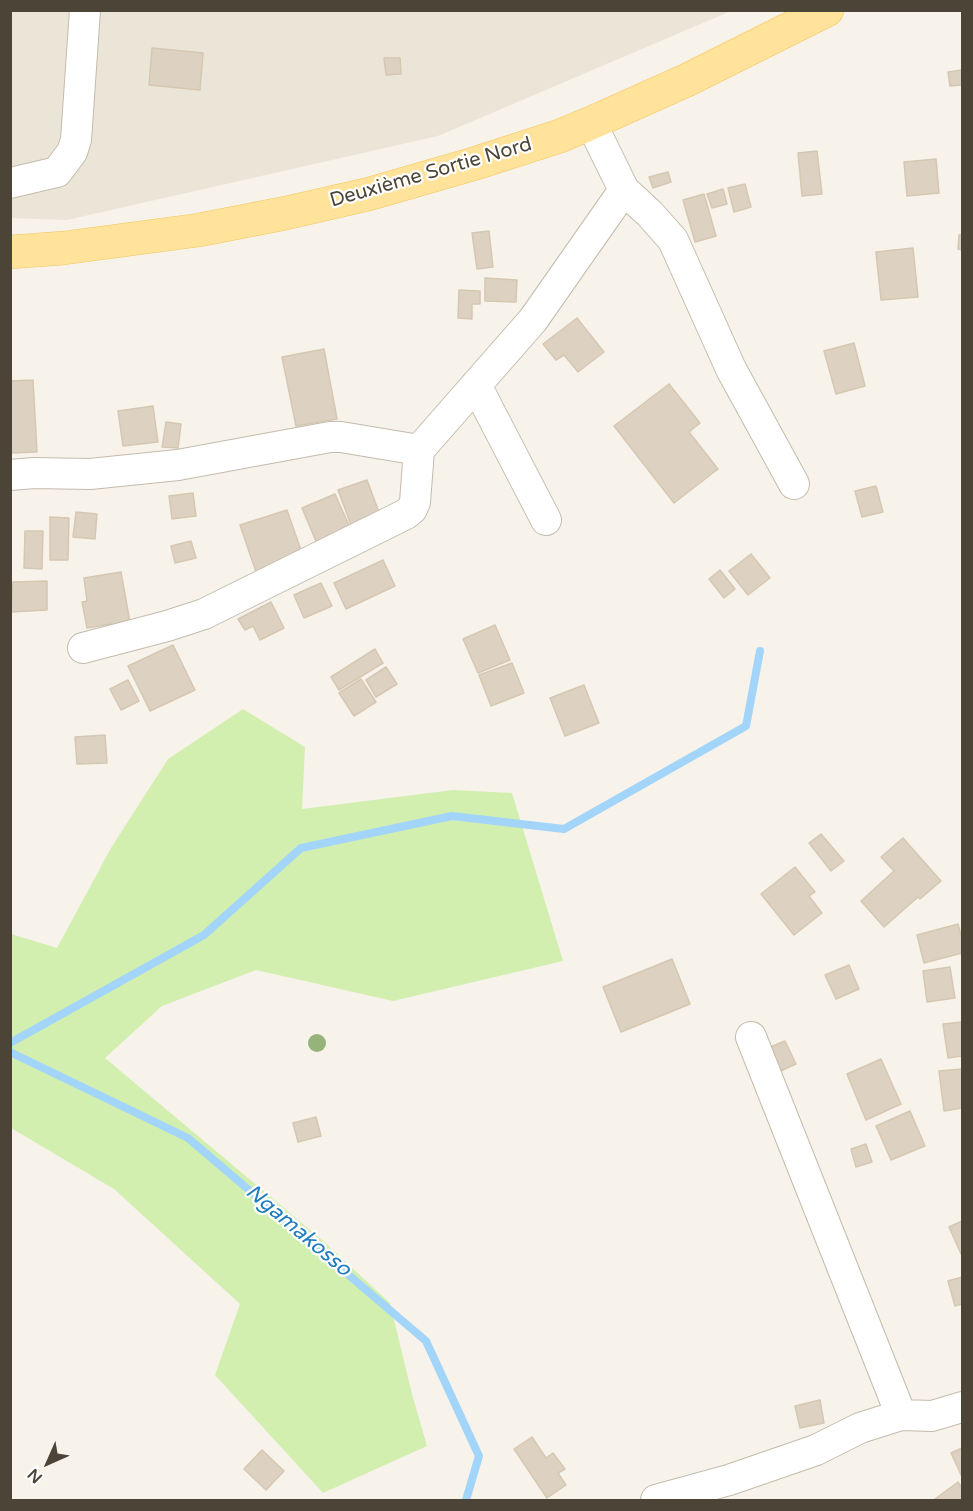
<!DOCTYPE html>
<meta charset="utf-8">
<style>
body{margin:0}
#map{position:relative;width:973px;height:1511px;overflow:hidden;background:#f7f3eb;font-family:"Varela Round",sans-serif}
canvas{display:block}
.frame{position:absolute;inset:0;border:12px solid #4c4437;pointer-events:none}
.north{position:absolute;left:18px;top:1433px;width:60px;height:60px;-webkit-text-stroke:4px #fff;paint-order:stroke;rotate:225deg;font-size:16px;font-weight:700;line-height:24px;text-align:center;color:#4c4437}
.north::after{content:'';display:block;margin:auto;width:21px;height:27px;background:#4c4437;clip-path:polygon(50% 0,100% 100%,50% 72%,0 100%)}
</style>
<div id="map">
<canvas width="973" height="1511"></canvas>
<div class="frame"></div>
<div class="north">N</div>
</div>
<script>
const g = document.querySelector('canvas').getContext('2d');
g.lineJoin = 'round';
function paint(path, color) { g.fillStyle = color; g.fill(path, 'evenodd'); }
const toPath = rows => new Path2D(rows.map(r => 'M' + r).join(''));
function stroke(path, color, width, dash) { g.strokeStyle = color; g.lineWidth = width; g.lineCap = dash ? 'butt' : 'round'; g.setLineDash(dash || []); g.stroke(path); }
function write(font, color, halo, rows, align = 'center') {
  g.font = font + ' "Varela Round",sans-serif'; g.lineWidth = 4.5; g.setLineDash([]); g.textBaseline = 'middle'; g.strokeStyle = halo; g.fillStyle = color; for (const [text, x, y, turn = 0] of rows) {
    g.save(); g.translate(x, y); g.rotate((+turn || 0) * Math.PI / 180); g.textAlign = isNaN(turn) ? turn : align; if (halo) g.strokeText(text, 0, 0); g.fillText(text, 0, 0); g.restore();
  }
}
const residential = toPath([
 [11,11,731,11,438,136,67,220,11,218]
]);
const green = toPath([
 [243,709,305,747,302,809,453,790,512,793,563,961,393,1001,256,970,162,1006,105,1058,322,1240,390,1303,412,1394,427,1446,323,1493,215,1375,240,1304,114,1189,11,1128,11,934,57,948,111,848,168,759]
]);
const stream = toPath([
 [10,1043,204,935,301,848,452,816,564,829,746,726,760,651],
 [10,1052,188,1138,426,1341,479,1456,466,1500]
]);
const building = toPath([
 [152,48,203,53,200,90,149,85,152,48],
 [384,58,400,58,401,74,386,75,384,58],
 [962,70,962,85,950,86,948,72,962,70],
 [817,151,822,194,802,196,798,153,817,151],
 [936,159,939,193,907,196,904,162,936,159],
 [668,172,671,182,653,188,649,177,668,172],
 [745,184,751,207,734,212,728,188,745,184],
 [723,189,727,204,712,208,707,194,723,189],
 [704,194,716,236,695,242,683,200,704,194],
 [489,231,493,267,477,269,472,233,489,231],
 [959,235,962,235,962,250,958,249,959,235],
 [913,248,918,297,881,300,876,252,913,248],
 [485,278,517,280,516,302,485,301,485,278],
 [459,290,480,291,480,304,472,304,472,319,458,318,459,290],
 [577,318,604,352,578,372,564,355,556,360,543,344,577,318],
 [854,343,865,386,836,394,824,351,854,343],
 [324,349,337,419,296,426,282,357,324,349],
 [33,380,37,452,10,453,10,381,33,380],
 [669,384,700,423,689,432,718,469,674,503,614,426,669,384],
 [153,406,158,442,123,446,118,411,153,406],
 [166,422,181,424,178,448,162,447,166,422],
 [367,480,383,523,354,533,338,490,367,480],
 [876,486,883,512,862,517,855,491,876,486],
 [193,493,196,516,172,519,169,496,193,493],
 [335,494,352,532,318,546,302,508,335,494],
 [287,510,303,556,256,572,240,525,287,510],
 [76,512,97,514,95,539,73,537,76,512],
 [50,517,69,518,68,560,50,560,50,517],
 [25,531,43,531,42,569,24,568,25,531],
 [191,541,196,558,175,563,171,546,191,541],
 [751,554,770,578,748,595,729,571,751,554],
 [383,560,395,586,346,609,334,583,383,560],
 [720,570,735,589,724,598,709,579,720,570],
 [121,572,131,628,112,631,111,624,87,628,82,602,87,601,84,578,121,572],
 [47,581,47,610,11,612,13,582,47,581],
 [321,583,332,606,304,618,294,595,321,583],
 [271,602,284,628,260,640,253,626,245,630,238,619,271,602],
 [495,625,510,660,478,673,463,639,495,625],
 [173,645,195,690,150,711,128,666,173,645],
 [375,649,383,663,339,690,331,677,375,649],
 [512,663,524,693,491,706,479,675,512,663],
 [386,667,397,684,376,697,366,680,386,667],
 [361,679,376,702,354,716,339,693,361,679],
 [128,680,139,701,121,710,110,689,128,680],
 [584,685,599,723,565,736,550,698,584,685],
 [105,735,107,763,77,764,75,737,105,735],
 [821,834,844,861,831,871,809,843,821,834],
 [903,838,941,881,920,899,918,897,884,927,861,901,894,871,881,857,903,838],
 [795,867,815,892,809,896,822,913,794,935,761,894,795,867],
 [958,924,962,938,962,953,924,963,917,935,958,924],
 [672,959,690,1004,621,1032,603,987,672,959],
 [849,965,859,989,836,999,825,975,849,965],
 [950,967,955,998,927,1002,923,971,950,967],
 [962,1022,962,1056,948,1058,943,1024,962,1022],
 [785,1041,796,1064,774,1074,763,1050,785,1041],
 [881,1059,901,1104,866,1120,847,1074,881,1059],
 [962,1069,962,1108,944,1111,939,1071,962,1069],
 [910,1111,925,1146,891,1160,876,1126,910,1111],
 [316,1117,321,1136,298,1142,293,1123,316,1117],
 [866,1144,872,1162,856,1167,851,1149,866,1144],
 [962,1221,962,1256,949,1227,962,1221],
 [962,1277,962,1304,955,1306,948,1281,962,1277],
 [820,1400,824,1423,800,1428,795,1406,820,1400],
 [532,1437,546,1458,553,1453,565,1469,558,1473,566,1485,547,1498,514,1449,532,1437],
 [962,1448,962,1477,951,1453,962,1448],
 [262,1450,284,1471,266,1490,244,1469,262,1450],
 [958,1482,962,1488,962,1500,936,1500,935,1499,958,1482]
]);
const street = toPath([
 [591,123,624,190,650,214,673,240,731,369,794,484],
 [10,183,57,172,72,152,76,140,85,10],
 [476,385,546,520],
 [10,475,34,473,90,474,178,465,330,437,341,437,419,450],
 [83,648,167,626,204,614,406,514,412,509,415,502,419,450,533,320,624,190],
 [751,1037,901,1415],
 [656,1500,729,1480,816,1450,860,1428,901,1415,932,1416,962,1407]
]);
const primary = toPath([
 [10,252,64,248,199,230,286,213,369,194,473,164,560,136,591,123,687,80,827,10]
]);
const trees = [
 [317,1043]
];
const streetNames = [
 ["Deuxième Sortie Nord",431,173,-16]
];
const waterNames = [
 ["Ngamakosso",298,1231,40]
];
paint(residential, '#ebe5d8');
paint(green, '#d2efb0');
stroke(stream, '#a2d5f9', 8);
paint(building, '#ddd2c1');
stroke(building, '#d6c7b1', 1.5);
stroke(street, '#c4bbac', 32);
stroke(primary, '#f2c55e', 34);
stroke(street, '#fff', 30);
stroke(primary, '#ffe39b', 33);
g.fillStyle = '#95b47c';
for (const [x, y] of trees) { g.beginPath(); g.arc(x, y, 9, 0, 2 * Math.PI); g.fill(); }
write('20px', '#4c4437', '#fff', streetNames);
write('italic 21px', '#217bbe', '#fff', waterNames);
</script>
